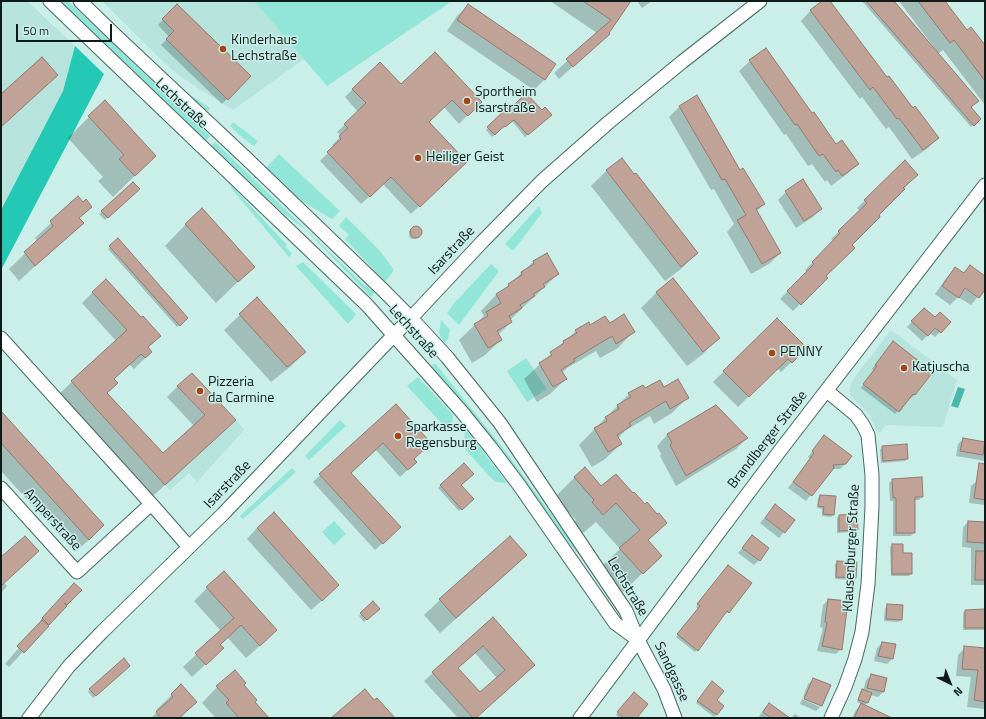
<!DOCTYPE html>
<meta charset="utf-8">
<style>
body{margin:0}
#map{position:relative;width:986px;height:719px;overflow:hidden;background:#caeee8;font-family:"Titillium Web",sans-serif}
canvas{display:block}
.frame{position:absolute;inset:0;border:2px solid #0d1b19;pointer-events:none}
.north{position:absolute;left:930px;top:663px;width:40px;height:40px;-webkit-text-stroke:3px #caeee8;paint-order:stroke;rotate:137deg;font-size:11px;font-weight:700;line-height:16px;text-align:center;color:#0d1b19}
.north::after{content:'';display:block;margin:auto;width:14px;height:18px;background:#0d1b19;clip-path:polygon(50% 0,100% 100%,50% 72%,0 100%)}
.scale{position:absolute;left:16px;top:24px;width:96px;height:18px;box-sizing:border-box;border:2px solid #0d1b19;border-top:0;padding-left:5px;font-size:12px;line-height:14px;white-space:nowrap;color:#0d1b19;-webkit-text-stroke:3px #caeee8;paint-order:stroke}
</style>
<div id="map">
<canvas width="986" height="719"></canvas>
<div class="frame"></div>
<div class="north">N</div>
<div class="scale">50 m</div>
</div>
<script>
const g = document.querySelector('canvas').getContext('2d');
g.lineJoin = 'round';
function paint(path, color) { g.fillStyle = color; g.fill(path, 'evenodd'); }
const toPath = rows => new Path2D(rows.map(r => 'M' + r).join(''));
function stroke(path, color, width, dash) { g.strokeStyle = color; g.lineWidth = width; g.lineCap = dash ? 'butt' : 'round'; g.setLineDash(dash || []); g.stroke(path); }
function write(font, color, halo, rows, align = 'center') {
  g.font = font + ' "Titillium Web",sans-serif'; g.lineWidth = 3; g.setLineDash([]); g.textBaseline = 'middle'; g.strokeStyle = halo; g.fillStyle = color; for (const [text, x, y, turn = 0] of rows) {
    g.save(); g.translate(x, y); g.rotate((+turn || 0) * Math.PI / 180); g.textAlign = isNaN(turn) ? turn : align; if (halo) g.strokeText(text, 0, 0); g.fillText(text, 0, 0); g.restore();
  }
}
const built = toPath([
 [1,1,27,1,75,46,63,91,1,210],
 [102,1,254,1,304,59,233,110,184,79,171,69],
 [891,330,957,380,943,427,886,425,880,433,876,430,871,417,865,410,850,395,850,387,854,378],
 [236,420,244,430,197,482,189,473,170,490,165,485]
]);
const green = toPath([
 [58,1,68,1,210,136,205,142],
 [254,1,452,1,327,86],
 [189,94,210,108,208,111,198,106,187,96],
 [233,122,258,141,254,146,243,138,230,126],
 [215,142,363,284,375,292,371,297,305,229,284,214,211,146],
 [279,154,340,211,332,219,298,199,265,169],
 [231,185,287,245,285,246,292,254,289,257,231,188],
 [539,206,542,213,513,251,505,244],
 [346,217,380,251,394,270,385,282,345,239,349,235,339,226],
 [303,262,356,314,348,324,296,266],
 [491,264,499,271,459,325,447,313,456,301],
 [441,320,450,330,448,339,444,343,439,333],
 [526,358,547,389,527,402,507,371],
 [435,363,506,452,578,551,577,552,570,545,525,483,473,415,431,366],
 [418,377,453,415,452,426,450,429,448,430,407,386],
 [340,420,346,426,309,460,305,456],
 [466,430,485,454,507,483,496,482,491,478,464,448,465,432],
 [292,468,296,472,243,519,240,516],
 [334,521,346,534,334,545,322,532]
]);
const forest = toPath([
 [75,46,104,74,1,270,1,210,63,91]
]);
const water = toPath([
 [958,387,965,389,958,408,951,406]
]);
const shadow = toPath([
 [550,1,619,1,608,33,609,34,559,79,554,73,597,33],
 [637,1,652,1,642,8],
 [824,1,829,1,887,78,938,138,928,148,912,159,889,127,886,129,862,97,860,99,801,21,811,10],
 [862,1,892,1,935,51,936,50,899,1,943,1,967,32,985,47,985,105,943,50,938,54,970,108,980,119,971,127],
 [177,5,250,76,222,104,161,45,169,37,158,25],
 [468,5,545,79,534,90,447,31,457,16],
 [750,61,812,115,836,146,858,164,847,174,831,186,827,180,825,182,812,164,808,166,786,134,784,135,739,71],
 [401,85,481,102,459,124,444,107,427,122,457,170,411,214,383,184,361,204,320,161,334,147,332,145,341,136,337,132,358,112,345,97,353,89],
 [510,106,512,108,542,111,550,115,525,137,512,121,502,129,502,128,492,137,486,130],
 [679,107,740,171,764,204,756,212,780,253,769,264,751,274,727,232,734,224,714,189,711,190,669,117],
 [89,117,155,156,113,197,98,181,103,177,68,138],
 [905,161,910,182,851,245,825,276,826,278,793,311,780,299,807,272,805,270,834,241,831,239,860,211,857,208],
 [607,170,634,175,697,253,681,269,665,281,591,186],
 [133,183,138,189,105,220,99,214],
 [786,192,821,209,813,217,796,228,778,200],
 [78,198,83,203,91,207,78,219,82,223,19,281,9,269,38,241,35,238],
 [186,224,253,267,216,303,165,246],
 [415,227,418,227,421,231,421,234,415,239,411,239,409,236,410,232],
 [118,240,187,318,177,327,108,249],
 [546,255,558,274,510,320,511,322,498,335,501,340,485,355,472,363,459,340,484,316,481,311,496,295,501,292,533,262],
 [970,266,985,277,985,288,971,305,958,297,950,305,935,294,947,277,955,269,962,274],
 [93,292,141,319,159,336,147,348,151,352,134,369,129,364,113,379,106,393,162,455,194,426,167,397,178,386,223,432,153,496,60,393,116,341,82,303],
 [657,292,718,338,703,354,687,366,641,308],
 [257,299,305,352,290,367,271,382,224,330],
 [919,314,940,332,935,337,930,333,922,341,907,327],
 [777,319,806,348,781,372,777,368,738,407,713,382],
 [589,324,590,326,609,324,633,332,618,348,600,358,596,351,567,368,562,373,566,379,550,394,537,402,524,379,576,331],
 [890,346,932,372,914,395,911,398,909,397,895,414,861,388,874,370,872,369],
 [664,388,687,398,672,413,654,424,650,416,626,430,618,438,621,444,605,459,592,467,579,445,629,394,645,390],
 [396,405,413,459,416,462,400,477,376,450,350,473,393,534,375,550,313,482],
 [716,406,747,438,736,449,676,486,660,456,661,454,657,446,667,435],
 [1,413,90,539,75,552,1,471],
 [824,436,846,463,840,469,831,469,806,501,788,488,810,459,808,457],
 [963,439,985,443,985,461,956,456,958,444],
 [882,447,907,458,905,461,881,463,880,450],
 [464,465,460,485,472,499,459,511,438,488],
 [575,477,601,488,633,495,666,523,647,541,660,556,623,592,600,568,620,549,596,522,583,533,574,522,576,520,555,497],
 [893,480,922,496,919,500,914,500,914,532,911,536,893,536,893,501,890,501,889,483],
 [977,481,985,482,985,505,969,503,971,486],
 [820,496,833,515,831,517,822,516,822,509,817,508,818,498],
 [775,506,784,532,779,538,760,523],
 [839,516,857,530,854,532,837,533,837,518],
 [968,522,985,523,985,549,984,562,985,562,985,585,971,585,971,548,962,547,963,527],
 [257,528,327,596,311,610,247,539],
 [752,537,759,560,754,565,738,553],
 [892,545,902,554,911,573,909,576,891,576,890,547],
 [525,555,510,571,440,633,424,615,440,600],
 [1,559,4,583,7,586,1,593],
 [838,562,855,577,852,580,835,579,835,564],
 [726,569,750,583,728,612,726,614,724,613,695,652,676,637,698,609,696,607],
 [74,584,80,590,9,667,5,664,41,622,40,621],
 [207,588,263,643,246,658,227,637,219,645,209,661,192,677,183,667,221,631,194,601],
 [828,600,841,649,836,654,817,651,823,628,820,627,823,605],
 [373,603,378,609,364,622,359,616],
 [888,605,901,620,898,622,884,621,885,608],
 [985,610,985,630,963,630,963,613,965,611],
 [493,619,534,665,475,718,458,718,424,681],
 [475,653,497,678,480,694,457,668],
 [882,643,892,659,887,664,874,661,877,648],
 [965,648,985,649,985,709,967,707,971,677,956,676,958,655],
 [124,660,129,666,93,698,88,692],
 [872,675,883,692,878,697,870,695,867,703,864,706,882,718,852,718,856,710,861,704,857,702,860,693,863,691,866,680],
 [814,679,830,686,821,706,816,711,800,704,802,699,820,707,820,705,803,697,808,684],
 [243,685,254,702,268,718,212,718,214,716,202,703,217,687],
 [710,685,715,700,723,706,714,717,696,703],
 [181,686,183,716,181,718,151,718,157,712,156,710],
 [632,696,637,716,639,718,619,718,616,715],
 [769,704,770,718,758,718,764,709],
 [795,714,801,718,791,718]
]);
const building = toPath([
 [583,1,631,1,609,33,610,34,573,67,566,59,611,20,583,1],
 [822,1,830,1,887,77,889,76,913,108,915,106,939,138,923,150,899,118,897,119,873,87,870,90,810,10,822,1],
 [866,1,894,1,979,101,971,107,981,119,974,126,866,1],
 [918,1,945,1,967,30,971,27,985,45,985,81,954,40,950,43,918,1],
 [177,4,251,76,228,100,166,39,174,31,162,19,177,4],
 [468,4,556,64,545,80,457,20,468,4],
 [766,48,812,113,814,112,836,144,842,140,859,164,842,176,838,170,836,172,823,154,819,156,797,124,795,125,749,60,766,48],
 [435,52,482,102,468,116,452,100,429,122,467,162,420,207,391,177,370,197,327,152,341,139,339,136,348,128,344,124,366,103,352,89,380,62,401,84,435,52],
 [42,57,58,75,1,127,1,94,42,57],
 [526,93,542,110,545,107,552,115,528,135,514,120,505,127,504,126,495,135,487,127,510,105,512,107,526,93],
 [697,95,740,170,743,168,765,204,756,209,781,253,762,264,737,220,746,215,725,179,722,180,679,106,697,95],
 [105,100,156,156,135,176,119,159,124,155,88,116,105,100],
 [622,158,634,174,636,173,698,253,681,267,606,170,622,158],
 [905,160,918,175,903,188,905,189,879,215,880,217,852,245,855,248,826,276,828,278,801,305,787,291,814,264,812,262,840,233,838,231,867,203,864,200,905,160],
 [803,179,822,209,804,221,785,191,803,179],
 [133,182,140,189,108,218,101,211,133,182],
 [78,196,83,202,86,199,92,207,79,218,84,223,35,266,24,252,53,226,50,221,78,196],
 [202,208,255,267,238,282,185,224,202,208],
 '410 232a6 6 0 1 1 12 0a6 6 0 1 1-12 0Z',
 [118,238,188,318,180,326,109,246,118,238],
 [547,253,559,274,543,284,545,287,533,294,535,296,520,305,522,308,509,316,512,322,497,331,502,340,488,348,474,324,488,316,486,312,501,303,496,294,509,286,508,284,522,275,521,272,534,264,533,261,547,253],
 [970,265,985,276,985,290,979,298,965,288,959,298,942,286,955,267,964,273,970,265],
 [673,278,720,338,703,352,656,292,673,278],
 [106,279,141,317,143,316,161,336,148,347,152,352,145,358,141,354,114,379,118,383,107,393,163,453,205,415,177,386,192,373,236,420,165,485,71,381,127,330,92,292,106,279],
 [257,297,306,352,287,367,239,314,257,297],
 [924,308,935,317,940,312,951,322,941,333,935,328,928,336,911,321,924,308],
 [624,314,635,332,616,344,612,336,574,359,575,361,561,370,567,379,553,387,539,363,552,355,550,352,564,343,563,341,577,333,575,330,589,322,590,325,605,316,610,323,624,314],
 [777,318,807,348,792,363,788,359,749,397,723,371,777,318],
 [893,341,933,372,915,395,913,394,899,412,863,384,877,366,875,365,893,341],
 [678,379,689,398,670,409,666,401,629,423,631,426,617,435,622,444,608,452,594,428,607,421,605,417,619,409,617,405,631,397,628,393,643,385,645,388,660,380,664,387,678,379],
 [396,404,431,443,414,459,417,462,408,470,383,443,351,473,401,527,383,544,319,474,396,404],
 [716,405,748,438,686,476,670,445,672,443,667,434,716,405],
 [1,411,104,525,89,540,1,443,1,411],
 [824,435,852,456,846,464,833,465,834,468,812,496,793,482,814,453,812,451,824,435],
 [963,438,985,442,983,455,960,451,963,438],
 [907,444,908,459,883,461,882,446,907,444],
 [464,463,474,474,461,485,474,499,462,510,440,485,464,463],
 [979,463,985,464,985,500,974,498,979,463],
 [585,467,601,486,616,474,633,493,634,492,645,504,647,502,657,514,659,513,667,523,648,540,662,556,643,574,619,548,640,530,616,503,603,515,592,502,594,500,574,477,585,467],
 [922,477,923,497,915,497,915,533,896,533,896,498,893,498,892,479,922,477],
 [820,495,836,496,834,515,823,514,824,507,818,506,820,495],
 [775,504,795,520,785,533,765,518,775,504],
 [274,512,339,585,322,601,257,528,274,512],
 [857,514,858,530,839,531,839,515,857,514],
 [968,521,985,522,985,543,967,542,968,521],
 [752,535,769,548,760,561,742,548,752,535],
 [25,536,39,551,1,586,1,557,25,536],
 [510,536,527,555,456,618,439,599,510,536],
 [892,544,903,544,903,553,912,553,912,574,892,574,892,544],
 [976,551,985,551,985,580,975,580,976,551],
 [837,561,857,562,856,578,836,577,837,561],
 [728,565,752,583,729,613,727,611,698,651,677,634,700,606,697,604,728,565],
 [224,571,277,630,260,646,241,625,220,645,224,648,206,665,195,653,234,618,206,587,224,571],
 [74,583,82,590,67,605,64,603,67,606,49,625,42,618,74,583],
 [828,599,848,601,842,650,822,646,827,623,825,622,828,599],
 [373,601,380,609,367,620,360,613,373,601],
 [887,604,903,605,902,620,886,619,887,604],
 [985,609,985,628,965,628,965,610,985,609],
 [493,617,535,665,476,718,473,718,432,672,493,617],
 [483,646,505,670,480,692,458,668,483,646],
 [42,620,49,626,24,653,17,646,42,620],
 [882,642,896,644,893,659,878,656,882,642],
 [964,646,985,648,985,702,974,700,978,670,962,669,964,646],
 [124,658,130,666,96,696,89,689,124,658],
 [235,670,246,683,244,685,257,700,255,702,269,718,239,718,226,703,229,700,216,686,235,670],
 [871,674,887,678,884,692,867,688,871,674],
 [813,678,831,685,822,706,804,699,813,678],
 [712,681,724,691,717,700,724,706,717,715,697,701,712,681],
 [181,684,197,702,179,718,161,718,156,712,173,697,171,694,181,684],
 [365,689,374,700,377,698,395,718,331,718,365,689],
 [862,689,872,693,868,703,858,700,862,689],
 [634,692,648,704,637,718,624,718,617,712,634,692],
 [769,703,790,718,771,718,763,712,769,703],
 [861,703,892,718,854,718,861,703]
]);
const minor = toPath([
 [50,1,367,305,462,412,491,448,519,485,615,623,638,640],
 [80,1,116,36,246,158,382,289,411,318,447,357,500,423,626,611,638,640,664,689,675,718],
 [1,338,154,507,189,547],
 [827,391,856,415,863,425,868,435,872,475,872,507,868,584,862,632,855,659,845,687,831,718],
 [1,488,77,572,151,504],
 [29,718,69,666,102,632,223,514,394,335,411,318,482,242,542,181,609,122,682,62,760,1],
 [580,718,782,448,985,185]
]);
const markers = [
 [223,49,4,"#a84413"],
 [467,101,4,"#a84413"],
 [418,158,4,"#a84413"],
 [772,353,4,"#a84413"],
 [904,368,4,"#a84413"],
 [200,391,4,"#a84413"],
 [398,436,4,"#a84413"]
];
const poiNames = [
 ["Kinderhaus",231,41],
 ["Lechstraße",231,57],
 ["Sportheim",475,93],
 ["Isarstraße",475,109],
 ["Heiliger Geist",426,158],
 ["PENNY",780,353],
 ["Katjuscha",912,368],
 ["Pizzeria",208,383],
 ["da Carmine",208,399],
 ["Sparkasse",406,428],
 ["Regensburg",406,444]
];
const streetNames = [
 ["Lechstraße",181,104,43],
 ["Isarstraße",452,251,-47],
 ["Lechstraße",413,332,48],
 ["Brandlberger Straße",768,440,-52],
 ["Isarstraße",228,485,-46],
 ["Amperstraße",52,520,48],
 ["Klausenburger Straße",852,548,-87],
 ["Lechstraße",627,587,59],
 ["Sandgasse",671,672,65]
];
paint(built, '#b6e3db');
paint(green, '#92e6d8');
paint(forest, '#24c9b6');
paint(water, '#49b8a9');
paint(shadow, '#0003');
paint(building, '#c0a297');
stroke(building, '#95796e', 1);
stroke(minor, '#476862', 15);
stroke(minor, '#fff', 13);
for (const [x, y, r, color] of markers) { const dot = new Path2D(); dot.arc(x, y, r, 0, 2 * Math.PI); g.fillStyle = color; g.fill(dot); stroke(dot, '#caeee8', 1.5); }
write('14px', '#0d1b19', '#caeee8', poiNames, 'left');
write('14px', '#0d1b19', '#caeee8', streetNames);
</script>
